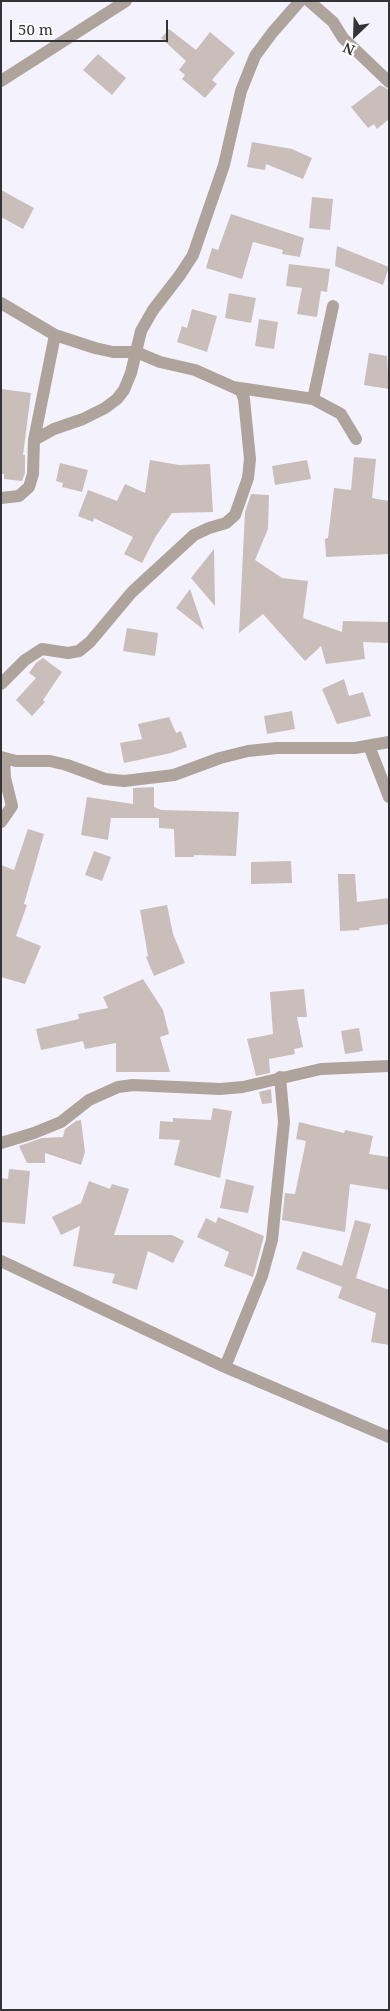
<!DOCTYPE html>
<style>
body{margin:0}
#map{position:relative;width:390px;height:2011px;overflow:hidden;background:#f4f2fd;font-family:"Noto Serif",serif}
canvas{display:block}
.frame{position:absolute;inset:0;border:2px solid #343337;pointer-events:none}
.north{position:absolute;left:330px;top:10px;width:50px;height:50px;-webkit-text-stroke:4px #fff;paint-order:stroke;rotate:204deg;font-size:14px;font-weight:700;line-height:20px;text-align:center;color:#343337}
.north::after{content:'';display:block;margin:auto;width:18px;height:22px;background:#343337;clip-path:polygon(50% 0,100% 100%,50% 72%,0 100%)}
.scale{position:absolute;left:10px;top:20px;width:158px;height:22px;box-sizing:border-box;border:2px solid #343337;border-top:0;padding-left:6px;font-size:15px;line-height:18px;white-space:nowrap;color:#343337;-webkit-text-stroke:4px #fff;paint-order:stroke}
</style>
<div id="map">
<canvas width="390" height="2011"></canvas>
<div class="frame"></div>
<div class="north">N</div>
<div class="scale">50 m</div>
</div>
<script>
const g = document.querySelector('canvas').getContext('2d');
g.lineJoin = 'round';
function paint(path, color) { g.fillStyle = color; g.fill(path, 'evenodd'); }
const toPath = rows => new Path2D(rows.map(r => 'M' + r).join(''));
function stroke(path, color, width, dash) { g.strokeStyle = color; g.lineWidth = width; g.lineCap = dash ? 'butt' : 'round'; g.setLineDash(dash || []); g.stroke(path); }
const building = toPath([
 [169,29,196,50,210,32,235,53,212,80,217,84,205,98,182,79,185,75,179,70,186,61,161,38],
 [98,54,126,78,112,95,83,70],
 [380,85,389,90,389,119,377,129,374,124,368,128,351,107],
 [252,142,292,149,312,158,303,179,266,164,265,170,247,167],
 [1,190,34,208,23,229,1,217],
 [312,197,333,199,330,230,309,228],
 [231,214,304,238,300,257,282,254,283,250,253,242,242,279,206,268,212,248,218,250],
 [337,246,389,267,383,285,335,266],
 [289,264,330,269,327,292,321,291,317,317,297,314,302,288,286,286],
 [229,293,256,298,251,323,225,318],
 [192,309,217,316,207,352,177,342,182,326,187,328],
 [259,319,278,322,274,349,255,346],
 [369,353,387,356,389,389,364,385],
 [1,389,31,393,23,455,25,455,25,473,22,481,4,479,4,474,1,474],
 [354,457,376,459,372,498,389,501,389,554,326,557,325,539,328,538,334,488,351,490],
 [150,460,179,465,210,464,213,512,172,513,156,536,142,563,124,554,133,537,94,518,93,522,78,516,88,490,117,501,125,484,145,493],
 [307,460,311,479,275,485,272,466],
 [60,463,88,470,82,492,62,487,63,483,56,481],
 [251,494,269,495,268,529,255,560,282,578,308,581,303,618,342,632,343,621,389,622,389,643,363,642,365,659,326,664,321,646,305,661,263,614,239,633,245,512],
 [214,549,215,606,191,578],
 [190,589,204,630,176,608],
 [127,628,158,633,155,656,123,651],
 [43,658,62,672,43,700,45,702,32,716,16,700,36,678,29,673,36,663],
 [344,679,349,696,363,692,371,716,337,724,322,689],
 [292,711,295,729,267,734,264,716],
 [169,717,176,733,181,731,187,747,171,753,124,763,120,743,142,739,138,724],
 [154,787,154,807,161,810,239,812,236,856,194,855,194,857,175,857,174,829,159,828,159,818,111,818,108,840,81,835,87,797,133,804,133,788],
 [28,829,44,834,24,904,27,905,16,936,41,946,25,984,1,977,1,865,14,870],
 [94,851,111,857,102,881,85,875],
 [291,861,292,883,251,884,251,862],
 [338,874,355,874,357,902,389,898,389,924,359,928,360,930,340,931],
 [167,905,173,934,185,963,154,976,146,957,148,956,140,910],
 [143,979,163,1010,169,1034,160,1037,170,1072,116,1072,116,1043,85,1049,83,1041,41,1050,36,1029,79,1019,78,1014,108,1008,103,997],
 [304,989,307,1017,297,1017,303,1047,294,1049,295,1054,269,1059,270,1073,256,1076,247,1039,273,1034,270,992],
 [359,1028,363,1051,345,1054,341,1031],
 [271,1089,272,1103,262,1104,259,1092],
 [213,1108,232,1111,220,1178,174,1165,180,1140,159,1139,160,1121,173,1122,173,1118,211,1120],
 [81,1120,85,1152,81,1165,45,1153,45,1163,27,1163,19,1146,42,1138,63,1137,65,1129,76,1121],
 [299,1122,344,1133,345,1130,373,1136,369,1154,389,1157,389,1190,350,1184,345,1232,282,1220,285,1193,295,1194,306,1141,296,1139],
 [9,1169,30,1171,25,1224,1,1222,1,1178,8,1179],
 [226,1179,254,1186,248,1213,220,1208],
 [89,1181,110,1189,112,1184,129,1189,114,1235,172,1235,184,1241,173,1263,148,1251,137,1290,112,1283,115,1274,73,1266,80,1226,61,1235,52,1217,81,1203],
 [218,1217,264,1236,253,1277,224,1266,229,1252,197,1237,206,1218,216,1223],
 [355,1220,371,1224,356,1278,389,1290,389,1345,371,1342,376,1313,338,1298,342,1287,296,1269,303,1251,342,1266]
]);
const minor = toPath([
 [309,1,333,22,343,38,389,82],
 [1,81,126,1],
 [1,303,55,335,95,348,113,352,136,352,160,362,195,370,233,387,241,391,244,399,250,459,248,478,235,515,226,523,209,528,194,535,132,592,90,642,79,651,68,653,42,649,25,660,1,684],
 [233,387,313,399,341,414,356,439],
 [313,399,333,306],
 [34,440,54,429,83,419,105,408,117,399,124,390,131,373,141,331,153,310,180,275,193,255,224,165,241,91,255,56,272,33,300,1],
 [1,498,19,496,29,487,33,474,34,440,55,335],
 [369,746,389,797],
 [1,757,16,761,50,761,67,765,105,779,124,781,174,775,220,758,248,751,277,748,355,748,389,742],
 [1,822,12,806,5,778,4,758],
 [1,1143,34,1133,61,1122,89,1100,118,1087,133,1085,220,1089,243,1087,321,1069,389,1066],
 [1,1261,225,1367,389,1437],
 [225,1367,262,1276,272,1240,284,1122,280,1077]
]);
paint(building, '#c9beba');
stroke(minor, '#afa49b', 12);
</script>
